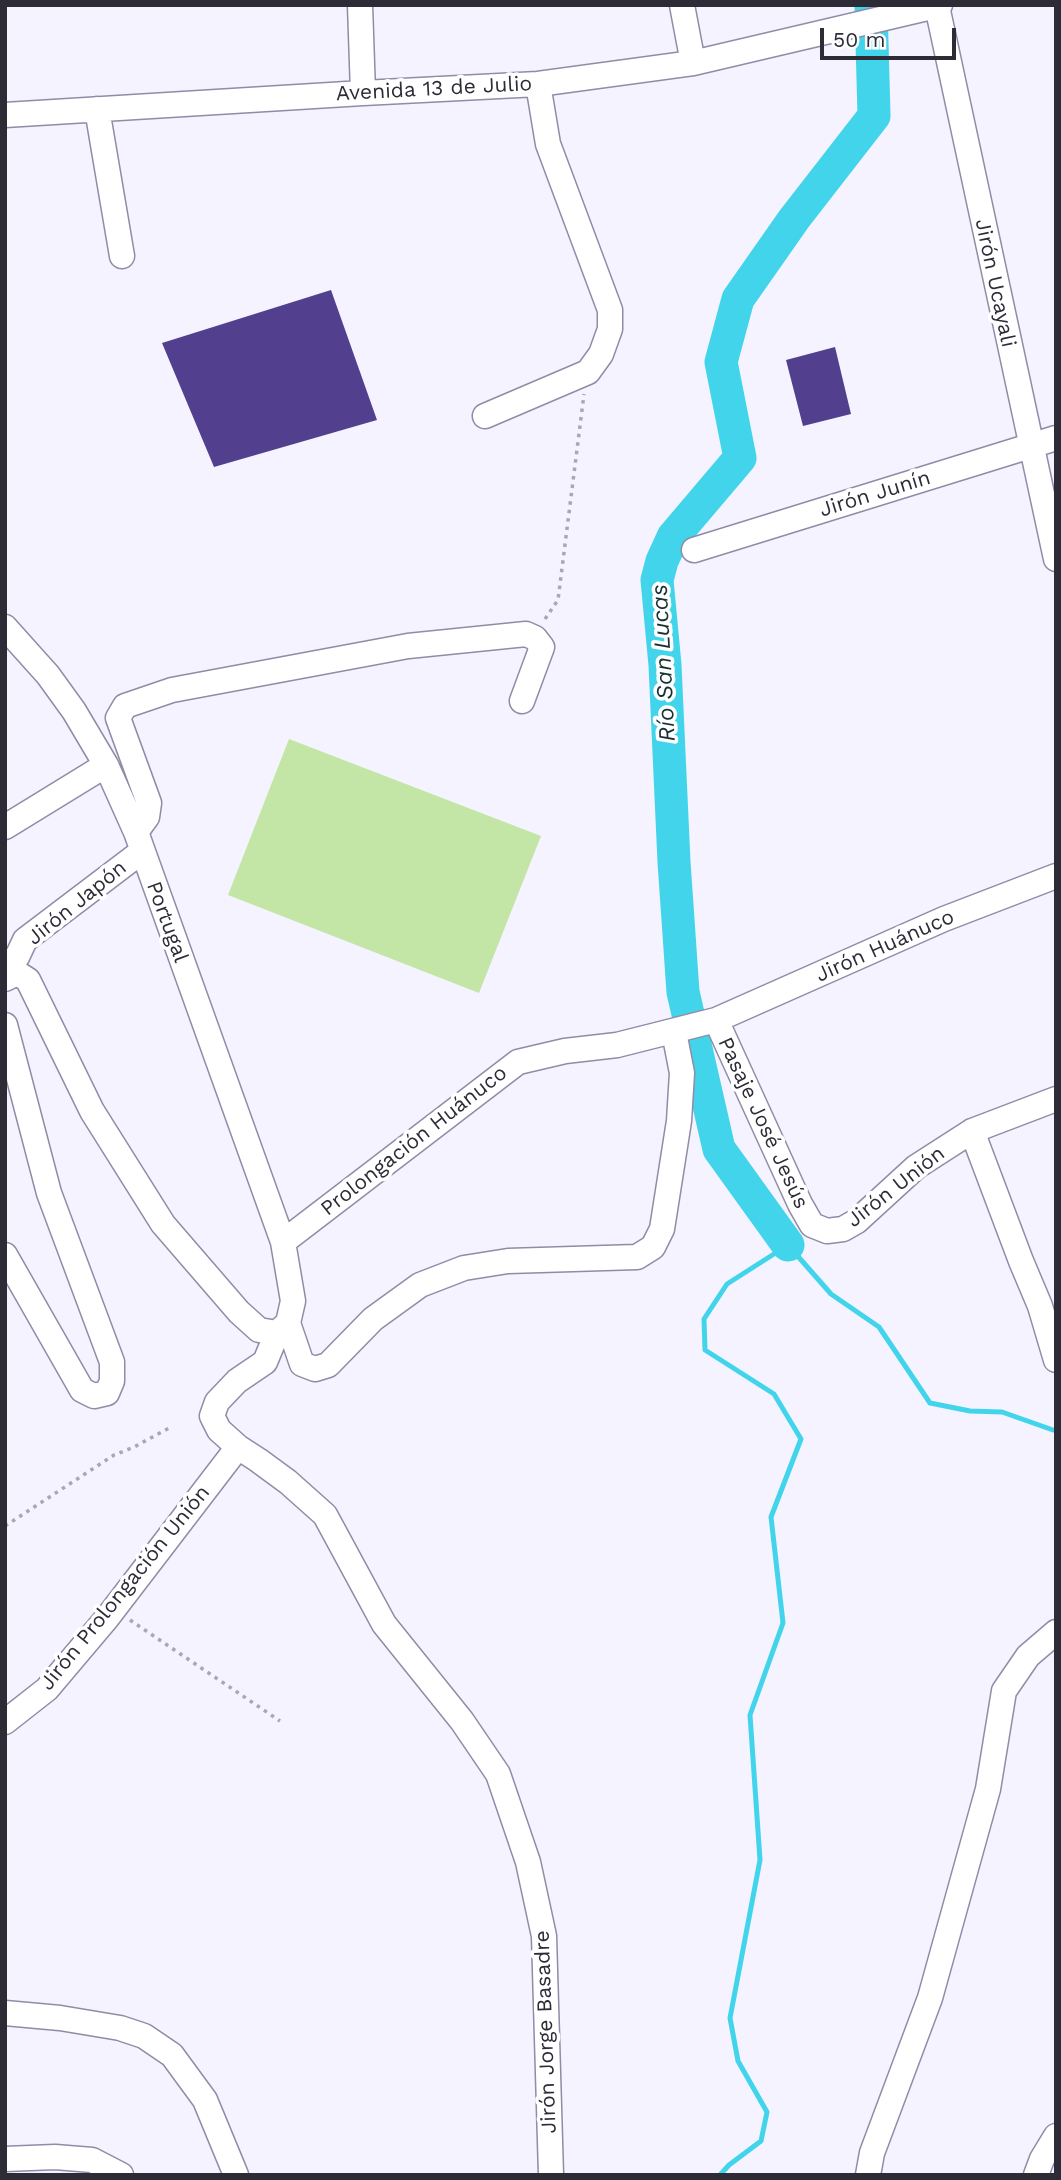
<!DOCTYPE html>
<meta charset="utf-8">
<style>
body{margin:0}
#map{position:relative;width:1061px;height:2180px;overflow:hidden;background:#f4f3ff;font-family:"Work Sans",sans-serif}
canvas{display:block}
.frame{position:absolute;inset:0;border:7px solid #2d2b36;pointer-events:none}
.scale{position:absolute;left:820px;top:28px;width:136px;height:32px;box-sizing:border-box;border:4px solid #2d2b36;border-top:0;padding-left:9px;font-size:21px;line-height:24px;white-space:nowrap;color:#2d2b36;-webkit-text-stroke:5px #fff;paint-order:stroke}
</style>
<div id="map">
<canvas width="1061" height="2180"></canvas>
<div class="frame"></div>
<div class="scale">50 m</div>
</div>
<script>
const g = document.querySelector('canvas').getContext('2d');
g.lineJoin = 'round';
function paint(path, color) { g.fillStyle = color; g.fill(path, 'evenodd'); }
const toPath = rows => new Path2D(rows.map(r => 'M' + r).join(''));
function stroke(path, color, width, dash) { g.strokeStyle = color; g.lineWidth = width; g.lineCap = dash ? 'butt' : 'round'; g.setLineDash(dash || []); g.stroke(path); }
function write(font, color, halo, rows, align = 'center') {
  g.font = font + ' "Work Sans",sans-serif'; g.lineWidth = 7; g.setLineDash([]); g.textBaseline = 'middle'; g.strokeStyle = halo; g.fillStyle = color; for (const [text, x, y, turn = 0] of rows) {
    g.save(); g.translate(x, y); g.rotate((+turn || 0) * Math.PI / 180); g.textAlign = isNaN(turn) ? turn : align; if (halo) g.strokeText(text, 0, 0); g.fillText(text, 0, 0); g.restore();
  }
}
const green = toPath([
 [289,739,541,836,479,993,228,895]
]);
const stream = toPath([
 [720,2175,729,2165,761,2141,767,2112,738,2061,730,2018,760,1860,750,1715,783,1623,771,1517,801,1439,774,1394,705,1350,704,1319,727,1284,788,1245,831,1294,879,1327,930,1403,970,1411,1002,1412,1053,1430]
]);
const river = toPath([
 [788,1245,719,1149,683,992,674,862,665,665,657,580,662,561,673,537,740,458,721,362,738,299,794,219,874,116,871,5]
]);
const building = toPath([
 [331,290,377,420,214,467,162,343],
 [835,347,851,414,803,426,786,360]
]);
const path = toPath([
 [545,619,558,600,584,394],
 [5,1526,114,1455,134,1447,171,1427],
 [130,1620,280,1721]
]);
const minor = toPath([
 [360,5,363,93],
 [682,5,693,63],
 [937,6,1056,559],
 [97,109,122,256],
 [5,115,363,93,538,84,693,63,940,5],
 [485,416,588,372,601,354,610,329,610,310,548,144,538,84],
 [694,550,1056,438],
 [5,627,48,675,74,711,106,765,136,832,283,1242,293,1301,288,1323,277,1333,259,1330,239,1312,163,1224,92,1111,28,980,17,973,5,979],
 [5,827,106,765],
 [136,832,147,817,149,803,118,718,125,706,172,690,408,646,526,634,535,638,542,647,522,701],
 [5,964,17,957,25,940,141,852],
 [716,1020,800,1204,812,1225,827,1231,843,1229,857,1221,916,1167,972,1131,1056,1099],
 [5,1025,49,1193,112,1362,112,1381,107,1393,94,1396,82,1390,5,1255],
 [972,1131,1021,1261,1040,1306,1056,1360],
 [283,1242,518,1062,565,1051,617,1045,716,1020,944,919,1056,876],
 [288,1323,302,1364,315,1369,328,1365,373,1319,420,1285,464,1268,508,1261,637,1257,653,1247,662,1229,679,1121,682,1073,674,1032],
 [277,1333,265,1362,237,1381,217,1402,212,1416,219,1430,238,1447,258,1460,288,1482,325,1515,384,1624,462,1721,498,1774,528,1862,544,1936,551,2175],
 [5,1722,47,1689,107,1618,238,1447],
 [5,2013,60,2018,120,2028,144,2036,172,2055,205,2100,236,2175],
 [5,2159,55,2157,92,2160,121,2175],
 [868,2175,872,2153,930,1998,988,1789,1004,1691,1028,1656,1056,1632],
 [1036,2175,1042,2159,1056,2136]
]);
const streetNames = [
 ["Avenida 13 de Julio",434,89,-3],
 ["Jirón Ucayali",995,283,78],
 ["Jirón Junín",875,494,-17],
 ["Jirón Japón",77,903,-39],
 ["Portugal",167,922,70],
 ["Jirón Huánuco",885,946,-24],
 ["Pasaje José Jesús",763,1123,65],
 ["Prolongación Huánuco",414,1141,-38],
 ["Jirón Unión",896,1187,-38],
 ["Jirón Prolongación Unión",125,1588,-51],
 ["Jirón Jorge Basadre",546,2032,-92]
];
const waterNames = [
 ["Río San Lucas",664,663,-93]
];
paint(green, '#c3e6a6');
stroke(stream, '#42d4eb', 5);
stroke(river, '#42d4eb', 33);
paint(building, '#52408e');
stroke(minor, '#8f8ca6', 27);
stroke(path, '#a8a7b2', 3.5, [3.5, 5]);
stroke(minor, '#fff', 24);
write('21px', '#2d2b36', '#fff', streetNames);
write('italic 23px', '#183034', '#fff', waterNames);
</script>
